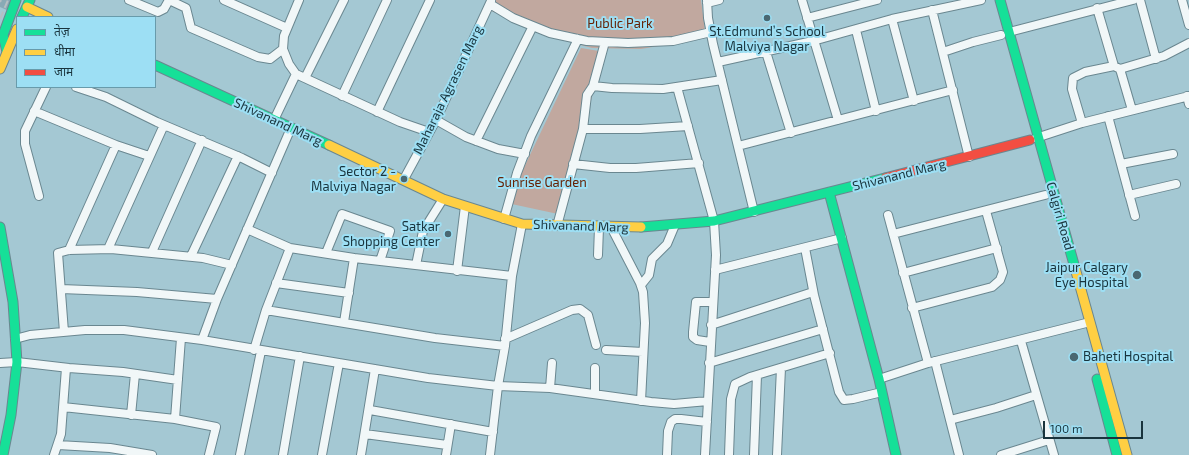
<!DOCTYPE html>
<meta charset="utf-8">
<style>
body{margin:0}
#map{position:relative;width:1189px;height:455px;overflow:hidden;background:#a4c8d3;font-family:"Exo 2","Noto Sans Devanagari",sans-serif}
canvas{display:block}
.legend{position:absolute;left:16px;top:16px;width:140px;height:72px;box-sizing:border-box;background:#9ddff4;border:1px solid #689bab;margin:0;padding:5px 7px;list-style:none;font-size:12px;color:#19343d}
.legend li{display:flex;align-items:center;gap:8px;height:20px}
.legend b{width:20px;border:1px solid #689bab}
.scale{position:absolute;left:1043px;top:421px;width:100px;height:18px;box-sizing:border-box;border:2px solid #19343d;border-top:0;padding-left:5px;font-size:12px;line-height:14px;white-space:nowrap;color:#19343d;-webkit-text-stroke:3px #9ddff4;paint-order:stroke}
</style>
<div id="map">
<canvas width="1189" height="455"></canvas>
<ul class="legend">
<li><b style="height:5px;background:#16e098"></b>तेज़</li>
<li><b style="height:5px;background:#ffcf43"></b>धीमा</li>
<li><b style="height:5px;background:#f24e42"></b>जाम</li>
</ul>
<div class="scale">100 m</div>
</div>
<script>
const g = document.querySelector('canvas').getContext('2d');
g.lineJoin = 'round';
function paint(path, color) { g.fillStyle = color; g.fill(path, 'evenodd'); }
const toPath = rows => new Path2D(rows.map(r => 'M' + r).join(''));
function stroke(path, color, width, dash) { g.strokeStyle = color; g.lineWidth = width; g.lineCap = dash ? 'butt' : 'round'; g.setLineDash(dash || []); g.stroke(path); }
function write(font, color, halo, rows, align = 'center') {
  g.font = font + ' "Exo 2",sans-serif'; g.lineWidth = 4; g.setLineDash([]); g.textBaseline = 'middle'; g.strokeStyle = halo; g.fillStyle = color; for (const [text, x, y, turn = 0] of rows) {
    g.save(); g.translate(x, y); g.rotate((+turn || 0) * Math.PI / 180); g.textAlign = isNaN(turn) ? turn : align; if (halo) g.strokeText(text, 0, 0); g.fillText(text, 0, 0); g.restore();
  }
}
const green = toPath([
 [494,0,701,0,706,38,641,49,592,48,554,38,489,10],
 [581,48,605,52,558,214,507,203]
]);
const secondaryTunnel = toPath([
 [0,1,9,5]
]);
const street = toPath([
 [129,0,158,12,164,9,169,0],
 [169,0,186,8,191,28,258,57,270,59,283,49],
 [224,0,287,28],
 [299,0,284,36,283,49,289,64,296,74,400,122,429,132],
 [707,0,708,18,713,44,754,212],
 [802,0,838,120],
 [1140,0,1156,59],
 [1182,0,1189,25],
 [707,3,719,0],
 [490,4,513,18,550,33,587,41,628,43,673,41,711,32],
 [1097,8,1114,66],
 [932,10,969,157],
 [807,18,877,0],
 [892,19,914,101],
 [856,30,876,111],
 [1009,32,1133,0],
 [766,52,791,133],
 [943,52,973,42,1001,35],
 [718,62,813,41,892,19,981,0],
 [1120,69,1164,56,1189,43],
 [305,78,344,0],
 [593,86,612,88,663,89,722,80],
 [76,87,106,97,157,122,242,158,272,173],
 [677,87,714,221,716,255,705,455],
 [342,96,387,0],
 [1187,96,1189,104],
 [34,111,116,145],
 [377,112,430,0],
 [1108,116,1135,216],
 [274,120,296,74],
 [436,120,466,137,498,149,525,154],
 [1082,123,1072,89,1073,78,1085,72,1114,66,1120,69,1132,110],
 [583,129,587,95,593,86,605,42],
 [1036,138,1082,123,1189,96],
 [476,141,533,26],
 [738,146,953,90],
 [573,164,610,168,636,168,699,163],
 [1121,164,1173,154],
 [404,179,436,120,491,1],
 [1129,195,1176,184],
 [39,196,25,144,25,131,46,87],
 [888,215,928,363],
 [504,219,517,173,531,136,578,39],
 [557,226,583,129,640,129,688,126],
 [611,227,640,283,643,292,645,323,641,401],
 [247,229,290,248,354,258,512,276],
 [893,234,1045,195],
 [805,248,814,295,839,392,844,400,853,399,882,392],
 [108,249,164,125],
 [69,250,116,145,149,156],
 [152,252,202,140],
 [326,253,342,214,390,231,380,261],
 [598,255,599,227],
 [191,256,238,156],
 [416,265,423,231,443,199],
 [715,270,842,238],
 [457,271,465,206],
 [903,273,997,248],
 [276,283,349,293],
 [641,285,649,275,652,259,667,244,675,225],
 [61,289,137,292,217,299],
 [912,308,992,287,1000,280,1003,272,986,211],
 [266,310,435,338,505,346],
 [344,322,354,258],
 [711,325,813,292],
 [64,332,58,253,69,250,111,249,203,258,232,265],
 [15,339,30,335,85,330,124,330,202,340,428,378,498,386,550,388,651,402,674,404,708,401],
 [505,339,572,310,580,309,588,315,596,345],
 [202,340,217,299,291,128],
 [1021,341,1054,455],
 [710,342,697,340,693,337,693,332,696,302,713,302],
 [254,350,266,310,290,248],
 [606,350,643,352],
 [935,361,959,455],
 [0,363,17,362,69,368,123,372,178,380],
 [709,363,823,329],
 [879,379,928,363,1090,322],
 [550,388,552,363],
 [595,394,595,368],
 [63,407,175,419,216,427,209,455],
 [370,410,493,432],
 [131,415,135,374],
 [175,419,181,338],
 [950,420,996,408,1036,395],
 [365,434,447,445],
 [58,445,110,448,152,455],
 [54,455,61,434,66,368],
 [240,455,261,351],
 [283,455,300,356],
 [322,455,339,363],
 [361,455,375,369],
 [446,455,451,424],
 [490,455,498,386,505,346,512,276,522,224],
 [667,455,668,431,671,422,675,419,681,419,707,422],
 [729,455,731,399,735,384,750,377,830,353],
 [754,455,757,375],
 [777,455,781,368],
 [1001,455,1049,440]
]);
const fast = toPath([
 [1000,0,1075,268],
 [22,17,30,0],
 [7,52,3,35,16,0],
 [155,65,329,145],
 [829,192,879,379,896,455],
 [0,227,13,302,17,362,11,415,3,455],
 [641,227,714,221,885,178],
 [1097,379,1117,455]
]);
const slow = toPath([
 [27,7,48,17],
 [0,69,17,29],
 [329,145,443,199,522,224,641,227],
 [1075,268,1127,455]
]);
const jam = toPath([
 [885,178,1030,140]
]);
const rail = toPath([
 [0,2,1,0],
 [0,19,8,0]
]);
const markers = [
 [767,18,4,"#4a6872"],
 [404,179,4,"#4a6872"],
 [448,234,4,"#4a6872"],
 [1137,275,5,"#4a6872"],
 [1074,357,5,"#4a6872"]
];
const parkNames = [
 ["Public Park",620,24],
 ["Sunrise Garden",542,183]
];
const poiNames = [
 ["St.Edmund’s School",767,32,"center"],
 ["Malviya Nagar",767,47,"center"],
 ["Sector 2 -",396,172],
 ["Malviya Nagar",396,187],
 ["Satkar",440,227],
 ["Shopping Center",440,242],
 ["Jaipur Calgary",1128,268],
 ["Eye Hospital",1128,283],
 ["Baheti Hospital",1083,357,"left"]
];
const streetNames = [
 ["Maharaja Agrasen Marg",448,90,-64],
 ["Shivanand Marg",278,122,25],
 ["Shivanand Marg",899,175,-14],
 ["Calgiri Road",1060,216,74],
 ["Shivanand Marg",581,226,2]
];
paint(green, '#c1a89f');
stroke(secondaryTunnel, '#88aab5', 11, [11, 5.5]);
stroke(street, '#6a8790', 10);
stroke(fast, '#6a8790', 11);
stroke(slow, '#6a8790', 11);
stroke(jam, '#6a8790', 11);
stroke(street, '#f1f7f8', 8);
stroke(fast, '#16e098', 9);
stroke(slow, '#ffcf43', 9);
stroke(jam, '#f24e42', 9);
stroke(rail, '#b5bfc2', 2, [8, 4]);
for (const [x, y, r, color] of markers) { const dot = new Path2D(); dot.arc(x, y, r, 0, 2 * Math.PI); g.fillStyle = color; g.fill(dot); stroke(dot, '#9ddff4', 1.5); }
write('13px', '#662104', '#9ddff4', parkNames);
write('13px', '#19343d', '#9ddff4', poiNames, 'right');
write('13px', '#19343d', '#9ddff4', streetNames);
</script>
